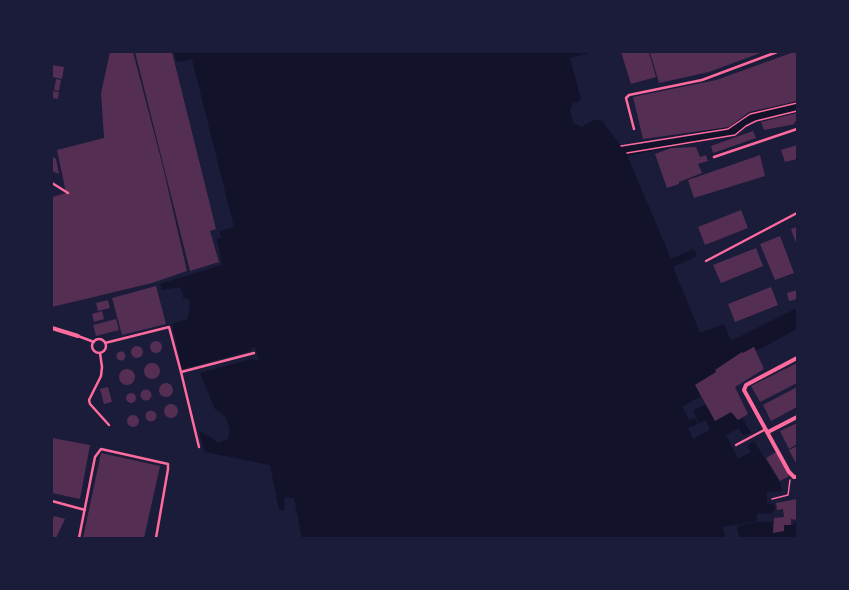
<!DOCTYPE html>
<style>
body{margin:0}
#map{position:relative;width:849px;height:590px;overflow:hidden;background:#1b1b3a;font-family:Overpass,sans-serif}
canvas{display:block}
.frame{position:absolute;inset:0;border:53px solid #1b1b3a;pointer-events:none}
</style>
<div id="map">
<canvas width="849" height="590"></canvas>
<div class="frame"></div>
</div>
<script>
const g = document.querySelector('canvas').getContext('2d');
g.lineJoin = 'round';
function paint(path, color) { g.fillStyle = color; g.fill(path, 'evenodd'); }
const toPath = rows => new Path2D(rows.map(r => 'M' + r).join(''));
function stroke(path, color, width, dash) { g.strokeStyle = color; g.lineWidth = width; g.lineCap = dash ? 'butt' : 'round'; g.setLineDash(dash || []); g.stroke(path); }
const water = toPath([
 [174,52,593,52,570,58,581,100,572,104,570,111,573,123,582,127,594,120,602,121,612,134,627,155,671,259,694,249,697,256,673,267,700,333,724,324,731,341,797,308,797,329,756,351,753,347,743,353,742,352,716,370,716,372,695,385,701,396,682,407,689,420,695,418,698,424,688,428,693,439,710,430,706,420,699,423,693,411,706,404,715,421,731,412,738,420,742,418,751,433,743,435,739,428,726,435,738,459,751,452,748,447,750,443,754,441,780,483,782,491,767,492,767,503,775,505,775,510,772,513,757,514,757,521,722,527,726,538,302,538,294,498,286,497,284,501,285,510,279,510,270,465,205,452,199,431,209,436,218,443,228,439,230,429,225,416,215,409,200,373,252,359,255,361,259,360,255,347,252,348,250,351,182,369,172,324,188,319,190,303,188,299,183,298,183,293,179,287,162,290,160,284,222,265,217,239,221,238,220,231,234,227,192,59,177,62],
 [797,520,797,538,737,538,739,536,737,526,756,522,773,522,773,533,784,531,784,525,793,525]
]);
const canal = toPath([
 [613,154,731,131,754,116,787,110,797,105]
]);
const building = toPath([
 [110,52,133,52,163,167,187,271,152,283,52,307,52,197,66,193,57,150,104,138,101,93],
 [135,52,172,52,216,229,210,231,219,262,190,271],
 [621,52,649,52,656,77,631,84],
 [650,52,763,52,709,72,659,83],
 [794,52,797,52,797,101,749,112,729,127,643,139,633,97,716,80],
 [52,65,64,67,62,79,52,77],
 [56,79,61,80,59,91,54,90],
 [52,91,59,92,58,99,52,98],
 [797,113,797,121,794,122,795,124,764,130,761,122],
 [753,131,756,138,713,153,711,146],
 [797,145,797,159,785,162,781,150],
 [696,147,700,157,706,155,708,161,698,164,702,173,679,182,679,184,667,188,655,154,671,148],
 [760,155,765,176,694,198,688,180],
 [52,156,56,159,59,174,52,171],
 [741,210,748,228,705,245,698,227],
 [797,227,797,246,791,229],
 [780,236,794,273,775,280,760,244],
 [756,248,763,266,721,283,713,265],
 [156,286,166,324,122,335,112,298],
 [771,287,778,305,735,322,728,304],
 [797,290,797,299,789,301,787,293],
 [108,300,110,308,98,311,96,303],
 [102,311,104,319,94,322,92,314],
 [116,319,119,330,96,336,93,325],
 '150 347a6 6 0 1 1 12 0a6 6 0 1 1-12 0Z',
 '131 352a6 6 0 1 1 12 0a6 6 0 1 1-12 0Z',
 [754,347,764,369,735,387,748,414,738,420,731,412,715,421,695,385,716,372,715,370,742,352,743,353],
 '116.5 356a4.5 4.5 0 1 1 9 0a4.5 4.5 0 1 1-9 0Z',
 '144 371a8 8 0 1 1 16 0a8 8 0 1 1-16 0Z',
 [797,363,797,383,760,402,751,386],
 '119 377a8 8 0 1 1 16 0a8 8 0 1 1-16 0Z',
 '159 390a7 7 0 1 1 14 0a7 7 0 1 1-14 0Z',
 [108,387,112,402,104,404,100,389],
 [797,387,797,407,771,421,763,405],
 '140.5 395a5.5 5.5 0 1 1 11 0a5.5 5.5 0 1 1-11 0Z',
 '126 398a5 5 0 1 1 10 0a5 5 0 1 1-10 0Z',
 '164 411a7 7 0 1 1 14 0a7 7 0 1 1-14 0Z',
 '145.5 416a5.5 5.5 0 1 1 11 0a5.5 5.5 0 1 1-11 0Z',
 '127 421a6 6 0 1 1 12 0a6 6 0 1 1-12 0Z',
 [797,423,797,444,789,449,780,431],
 [52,438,90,445,80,499,52,493],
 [797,446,797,465,789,450],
 [776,452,789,476,780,481,766,458],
 [101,453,160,466,144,538,83,538],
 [797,499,797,520,791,519,791,525,784,525,784,531,773,533,774,518,784,517,783,509,777,510,776,503],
 [54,516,65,519,56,538,52,538,52,521]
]);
const path = toPath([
 [621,146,728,129,750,114,797,103],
 [627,153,735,135,746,126,756,121,797,111],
 [772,499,788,495,790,480]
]);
const service = toPath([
 [634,129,626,98,629,95,702,80,777,52],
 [714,157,797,129],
 [52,183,68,193],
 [706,261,797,213],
 [78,336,94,342],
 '92 346a7 7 0 1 1 14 0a7 7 0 1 1-14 0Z',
 [105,343,169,327,181,372,254,353],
 [100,353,102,367,101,376,89,400,90,404,109,425],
 [181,372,199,447],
 [736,445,766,429],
 [52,501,85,510],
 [79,538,95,457,101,449,168,464,168,469,156,538]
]);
const minor = toPath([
 [52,328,78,336],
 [797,358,746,385,744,390,789,472,794,477,797,477],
 [768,432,797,417]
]);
paint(water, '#12122b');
stroke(canal, '#12122b', 9);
paint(building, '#542f53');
stroke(path, '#ff6b9d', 1.5);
stroke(service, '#ff6b9d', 2.5);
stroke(minor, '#ff6b9d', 4);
</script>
